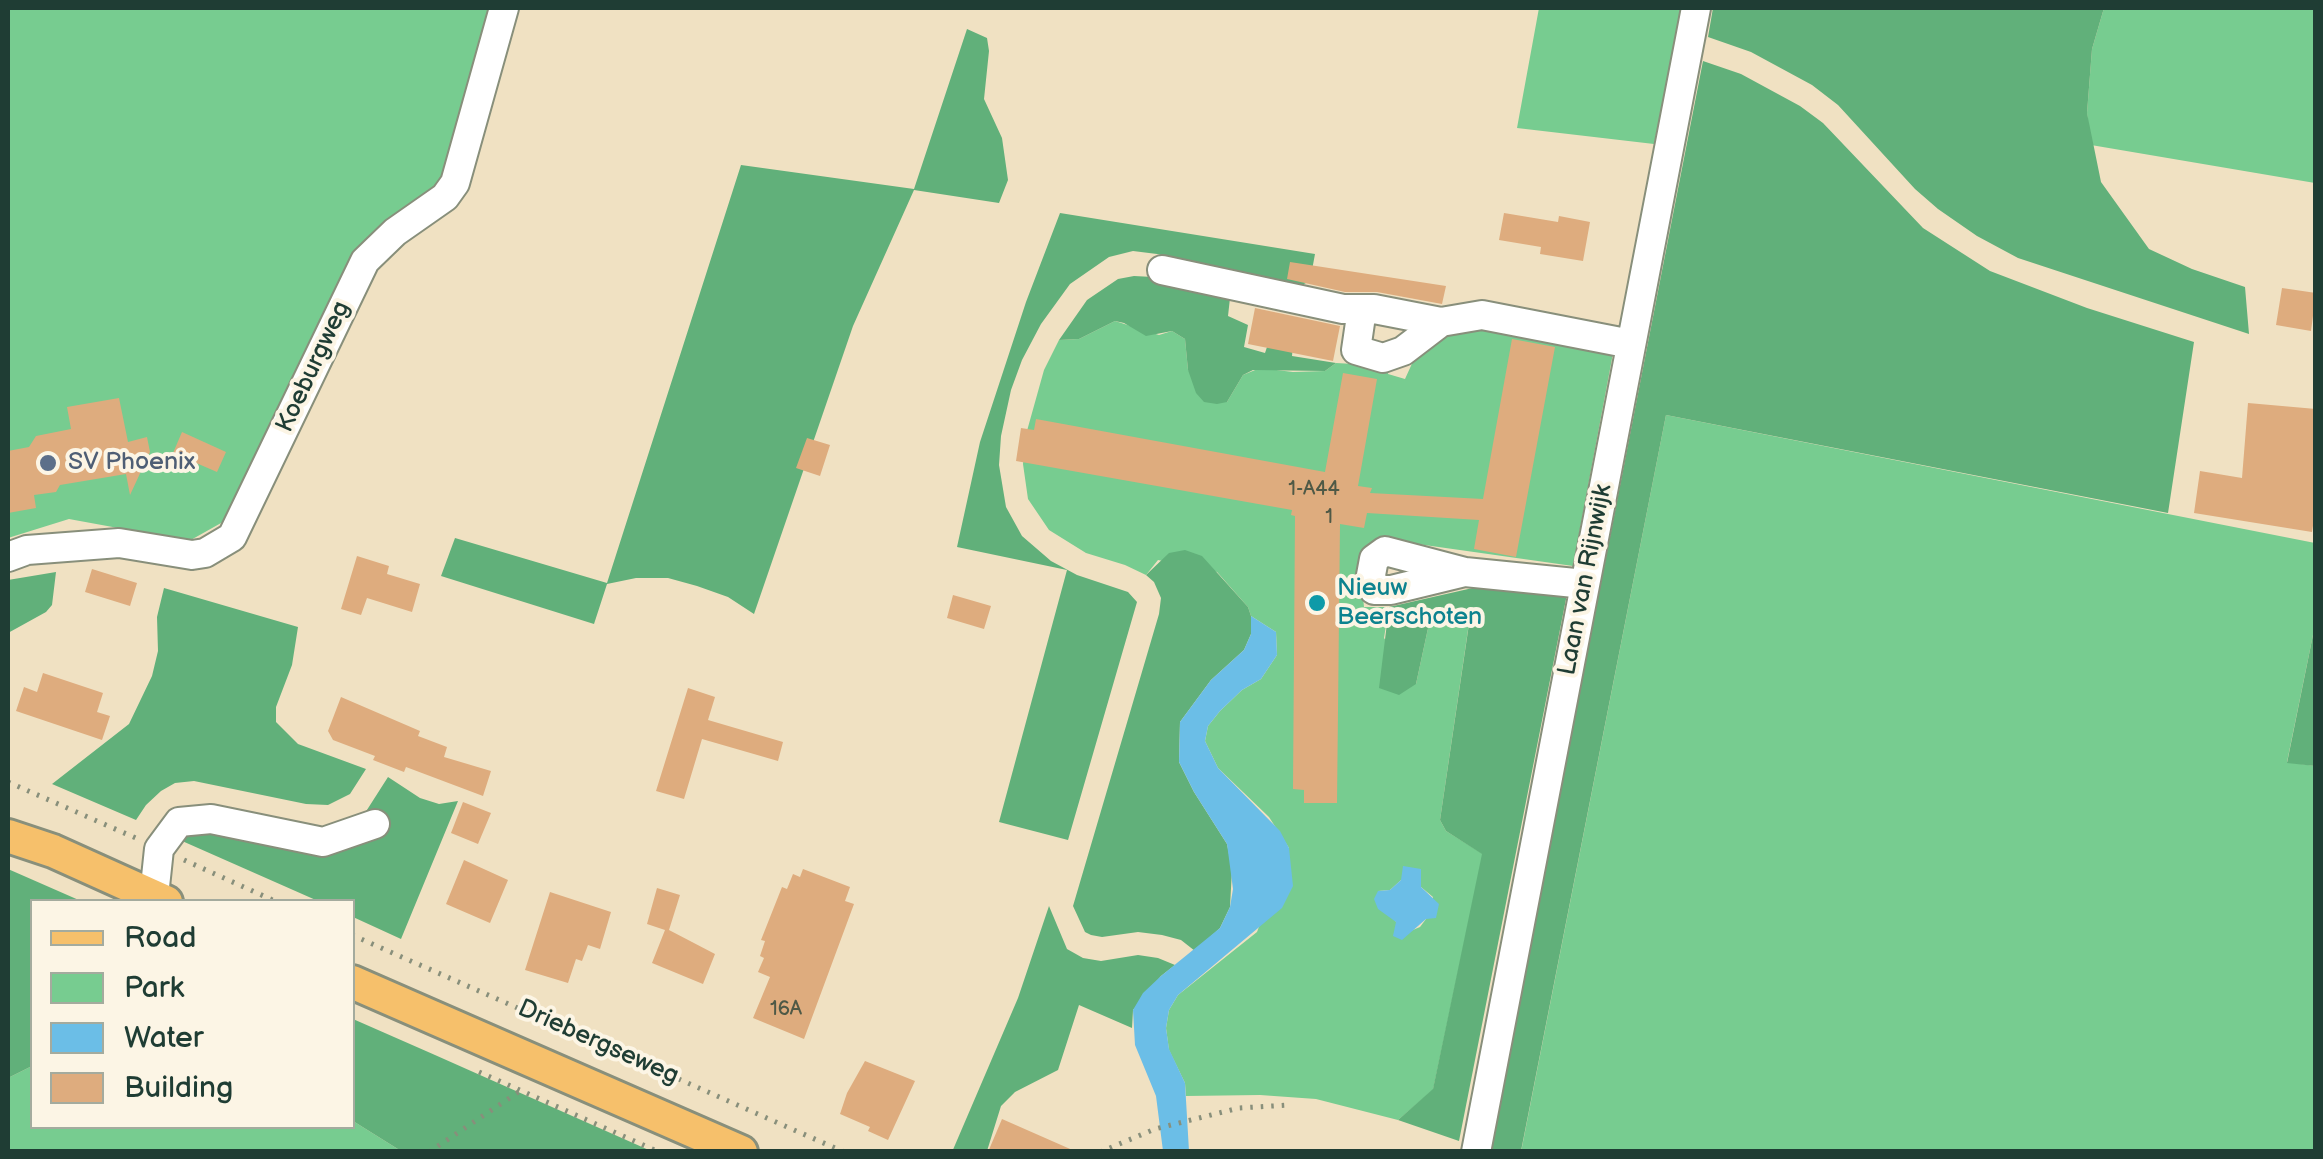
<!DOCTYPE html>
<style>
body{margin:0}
#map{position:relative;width:2323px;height:1159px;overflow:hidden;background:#f0e1c2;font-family:"Balsamiq Sans",sans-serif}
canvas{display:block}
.frame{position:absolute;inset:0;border:10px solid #1f3d34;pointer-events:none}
.legend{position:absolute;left:30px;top:899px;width:325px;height:230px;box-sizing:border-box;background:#fcf5e5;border:2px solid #a4ab9e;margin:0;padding:12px 18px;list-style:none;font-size:30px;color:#1f3d34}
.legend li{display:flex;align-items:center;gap:20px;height:50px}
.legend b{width:50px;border:2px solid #a4ab9e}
</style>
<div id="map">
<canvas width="2323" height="1159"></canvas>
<div class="frame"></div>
<ul class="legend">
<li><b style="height:12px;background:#f6c06b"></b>Road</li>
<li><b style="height:28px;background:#77cc90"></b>Park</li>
<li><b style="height:28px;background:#6bbee7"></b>Water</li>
<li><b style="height:28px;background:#deac7e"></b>Building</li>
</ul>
</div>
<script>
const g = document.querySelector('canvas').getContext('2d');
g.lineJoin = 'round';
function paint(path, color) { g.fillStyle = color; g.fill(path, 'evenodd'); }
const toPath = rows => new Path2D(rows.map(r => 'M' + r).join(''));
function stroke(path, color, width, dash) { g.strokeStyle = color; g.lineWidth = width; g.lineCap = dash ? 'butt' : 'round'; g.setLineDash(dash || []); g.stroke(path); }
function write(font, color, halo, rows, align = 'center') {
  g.font = font + ' "Balsamiq Sans",sans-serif'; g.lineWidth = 8; g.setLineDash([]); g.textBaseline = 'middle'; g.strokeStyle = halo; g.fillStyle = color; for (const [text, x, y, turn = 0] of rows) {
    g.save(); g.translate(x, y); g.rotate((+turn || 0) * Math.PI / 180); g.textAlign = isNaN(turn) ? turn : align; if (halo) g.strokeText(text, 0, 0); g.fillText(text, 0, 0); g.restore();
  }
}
const green = toPath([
 [8,8,495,8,445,185,395,220,230,518,189,541,69,519,8,538],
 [1539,8,1682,8,1654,144,1517,128],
 [2104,8,2315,8,2315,183,2091,145,2087,113,2092,49],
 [1115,321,1159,335,1172,331,1185,339,1188,370,1227,402,1243,375,1260,368,1293,372,1325,371,1336,363,1389,366,1388,374,1405,379,1415,357,1433,342,1478,325,1614,348,1573,566,1382,539,1372,543,1360,567,1364,607,1389,607,1384,638,1416,684,1430,619,1469,623,1440,820,1446,831,1483,854,1433,1090,1398,1120,1316,1099,1260,1095,1186,1096,1185,1083,1169,1050,1166,1028,1169,1010,1178,995,1257,932,1289,848,1269,817,1218,768,1205,741,1208,726,1220,711,1242,690,1261,679,1277,655,1276,632,1251,616,1248,607,1217,572,1158,560,1146,575,1125,565,1086,553,1049,530,1028,499,1023,464,1025,438,1044,370,1059,340,1079,339],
 [1401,880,1421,887,1433,897,1426,919,1420,927,1408,932,1396,922,1378,891,1390,890],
 [1666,415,2315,543,2315,625,2287,762,2315,766,2315,1151,1521,1152],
 [32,1066,32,1126,352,1126,353,1121,401,1151,8,1152,8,1078]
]);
const forest = toPath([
 [1713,8,2104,8,2092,49,2087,113,2101,182,2149,249,2192,269,2245,287,2249,334,2018,258,1977,236,1938,209,1915,189,1838,105,1812,85,1751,52,1708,37],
 [967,29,987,38,989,51,984,99,1002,138,1008,180,999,203,914,190,853,326,754,614,728,597,697,586,668,578,636,578,607,584,594,624,441,576,455,538,607,583,741,165,914,189],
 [1703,61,1741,74,1800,106,1823,123,1923,228,1990,271,2087,308,2194,342,2168,513,1666,415,1521,1151,1490,1151],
 [1060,213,1315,254,1310,281,1294,289,1157,254,1133,251,1109,257,1070,284,1041,324,1022,360,1011,390,1001,436,999,465,1006,507,1022,536,1051,561,1077,575,1128,592,1137,602,1068,840,999,822,1067,570,957,547,980,442,1026,302],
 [1134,276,1153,277,1230,298,1228,316,1248,325,1244,347,1265,353,1273,329,1294,333,1292,356,1336,363,1325,371,1253,370,1243,375,1227,402,1217,404,1204,402,1196,393,1188,370,1185,339,1172,331,1146,336,1124,323,1115,321,1079,339,1059,340,1087,300,1118,279],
 [1185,550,1202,556,1248,607,1251,616,1251,634,1244,650,1211,680,1180,722,1179,762,1194,792,1227,844,1232,869,1230,907,1220,928,1195,951,1181,940,1162,935,1138,932,1102,937,1091,935,1085,932,1073,906,1159,614,1161,598,1154,582,1146,575,1169,553],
 [56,572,52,605,46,612,8,633,8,580],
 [1499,582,1567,594,1459,1141,1398,1120,1433,1089,1482,854,1446,831,1440,820,1469,624,1430,619,1416,684,1399,695,1379,688,1389,607],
 [164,588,298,627,292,665,276,707,276,722,298,744,366,769,350,794,328,805,306,804,194,781,175,783,161,791,146,805,136,820,52,784,129,724,152,676,158,651,157,617],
 [2315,625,2315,766,2287,763],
 [388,777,420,798,439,804,458,801,401,939,353,917,352,902,318,901,164,833,331,828,365,813],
 [8,869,81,901,32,902,32,1066,8,1078],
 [1049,906,1067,949,1083,958,1101,961,1138,955,1158,958,1175,965,1161,976,1133,1010,1132,1028,1079,1005,1058,1070,1015,1092,1001,1106,987,1151,952,1152,1018,998],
 [353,1019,435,1055,651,1151,401,1151,353,1121]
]);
const water = toPath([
 [1251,616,1276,632,1277,655,1261,679,1242,690,1220,711,1208,726,1205,741,1218,768,1280,831,1289,848,1293,886,1282,908,1178,995,1169,1010,1166,1028,1169,1049,1185,1083,1189,1151,1163,1151,1156,1096,1135,1045,1133,1010,1143,993,1161,976,1220,928,1230,907,1233,889,1227,844,1194,792,1179,762,1180,722,1211,680,1244,650,1251,634],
 [1403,866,1421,869,1421,887,1439,904,1436,918,1426,919,1402,940,1393,936,1396,922,1378,909,1374,899,1378,891,1390,890,1401,880]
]);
const building = toPath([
 [1504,213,1558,222,1559,216,1590,222,1583,261,1540,254,1541,247,1499,240],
 [1290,262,1446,286,1442,304,1377,292,1345,292,1287,279],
 [2282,288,2316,293,2311,331,2276,325],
 [1255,308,1340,326,1333,361,1248,344],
 [1512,339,1555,347,1516,557,1474,549,1479,520,1367,513,1364,528,1340,524,1337,803,1304,803,1304,790,1293,789,1295,516,1291,515,1292,510,1016,461,1021,428,1034,430,1036,419,1325,472,1343,373,1377,379,1358,486,1372,488,1370,493,1483,499],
 [119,398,128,442,147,437,150,452,130,495,126,474,60,485,56,492,34,495,36,508,8,513,8,451,29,447,36,436,71,429,67,407],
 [2248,403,2316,409,2316,507,2312,532,2194,513,2200,471,2242,478],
 [182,432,226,452,217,472,173,453],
 [807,438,830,445,820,476,796,468],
 [357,556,389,566,387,574,420,584,412,612,367,598,361,615,341,609],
 [92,569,137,583,130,606,85,592],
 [953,595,991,606,984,629,947,618],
 [43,673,103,693,97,712,110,716,102,740,16,711,24,687,37,692],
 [688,688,715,697,708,720,783,742,778,761,702,739,684,799,656,791],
 [341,697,420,731,418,736,447,747,444,757,491,771,483,796,406,767,404,772,373,760,375,756,333,740,328,731],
 [463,802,491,813,478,844,451,833],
 [464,860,508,880,490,923,446,904],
 [803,869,850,887,845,901,854,904,804,1039,753,1018,770,977,758,972,764,958,760,956,765,941,761,940,782,887,787,889,793,874,800,877],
 [657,888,680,895,669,930,715,954,703,984,652,963,665,930,647,924],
 [550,892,611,912,600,949,588,945,582,961,576,959,568,983,525,970],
 [865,1061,915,1081,888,1140,868,1131,870,1127,840,1114,847,1093],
 [1002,1119,1077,1152,988,1152]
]);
const path = toPath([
 [8,782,138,839],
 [184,860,277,902],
 [352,935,844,1152],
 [479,1072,659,1152],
 [429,1152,520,1091],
 [1100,1152,1155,1129,1239,1108,1289,1105]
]);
const minor = toPath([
 [1162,270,1343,309,1374,309,1441,322],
 [1362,309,1356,350,1383,358,1403,351,1441,322,1482,315,1631,344],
 [8,557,27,550,119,543,192,555,205,553,232,537,365,261,395,232,445,197,455,183,504,8],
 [1465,572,1391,590,1374,590,1371,575,1374,559,1385,551,1465,572,1585,584],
 [154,896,159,849,179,822,211,819,323,842,375,824],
 [1476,1152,1696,8]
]);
const major = toPath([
 [8,836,53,851,166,902],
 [352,982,741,1152]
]);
const markers = [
 [48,463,10,"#5c6f8a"],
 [1317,603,10,"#0f9aa8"]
];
const numberNames = [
 ["1-A44",1314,490],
 ["1",1329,518],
 ["16A",786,1010]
];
const streetNames = [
 ["Koeburgweg",314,367,-65],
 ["Laan van Rijnwijk",1586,580,-79],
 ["Driebergseweg",598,1043,24]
];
const serviceNames = [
 ["SV Phoenix",68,463]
];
const cultureNames = [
 ["Nieuw",1337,589],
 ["Beerschoten",1337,618]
];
paint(green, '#77cc90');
paint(forest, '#61b07a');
paint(water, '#6bbee7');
paint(building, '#deac7e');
stroke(minor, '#888f7b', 32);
stroke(major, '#888f7b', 38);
stroke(path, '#888f7b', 5, [2.5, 8]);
stroke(minor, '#fff', 28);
stroke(major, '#f6c06b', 32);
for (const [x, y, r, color] of markers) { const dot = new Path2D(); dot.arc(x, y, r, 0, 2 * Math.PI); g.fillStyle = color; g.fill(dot); stroke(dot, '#fcf5e5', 4); }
write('20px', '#4f5946', null, numberNames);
write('25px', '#1f3d34', '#fcf5e5', streetNames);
write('25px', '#4e5e75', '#fcf5e5', serviceNames, 'left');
write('25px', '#0d838f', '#fcf5e5', cultureNames, 'left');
</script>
